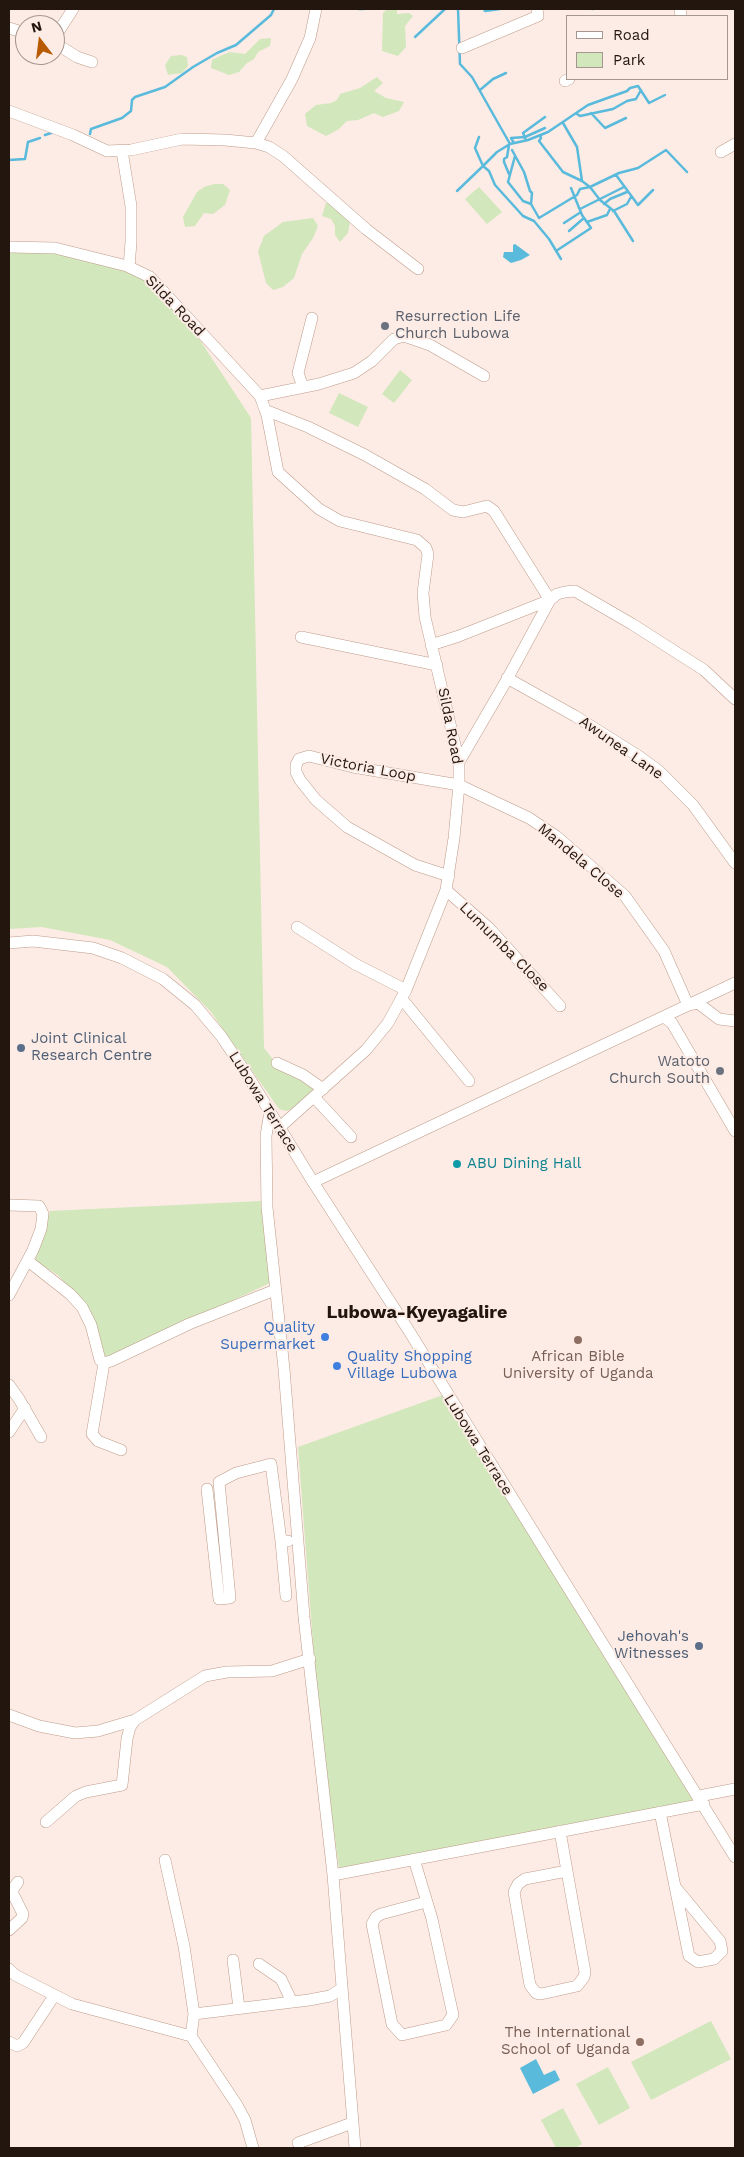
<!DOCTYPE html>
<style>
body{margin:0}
#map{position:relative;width:744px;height:2157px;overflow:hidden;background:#fcece5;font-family:"Work Sans",sans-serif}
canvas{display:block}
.frame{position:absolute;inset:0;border:10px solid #22160f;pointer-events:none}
.legend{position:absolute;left:566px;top:15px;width:162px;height:65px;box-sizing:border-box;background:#fcece5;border:1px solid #a5968f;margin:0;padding:6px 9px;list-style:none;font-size:15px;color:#22160f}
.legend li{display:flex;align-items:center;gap:10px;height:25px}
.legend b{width:25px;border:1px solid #a5968f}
.north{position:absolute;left:15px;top:15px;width:50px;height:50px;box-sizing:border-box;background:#fcece5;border:1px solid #a5968f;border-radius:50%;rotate:345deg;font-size:14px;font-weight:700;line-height:20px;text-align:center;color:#22160f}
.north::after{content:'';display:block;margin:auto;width:18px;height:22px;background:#b75a02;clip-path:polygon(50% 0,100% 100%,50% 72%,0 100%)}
</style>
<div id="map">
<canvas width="744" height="2157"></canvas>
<div class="frame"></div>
<ul class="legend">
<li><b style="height:6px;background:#fff"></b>Road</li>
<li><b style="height:14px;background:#d2e7bb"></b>Park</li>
</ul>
<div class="north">N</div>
</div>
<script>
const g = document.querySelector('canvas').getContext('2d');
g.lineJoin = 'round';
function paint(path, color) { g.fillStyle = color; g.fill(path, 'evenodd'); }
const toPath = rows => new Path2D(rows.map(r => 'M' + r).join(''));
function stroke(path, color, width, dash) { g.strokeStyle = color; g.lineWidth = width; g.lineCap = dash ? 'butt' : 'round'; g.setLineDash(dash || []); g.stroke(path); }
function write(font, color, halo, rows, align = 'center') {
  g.font = font + ' "Work Sans",sans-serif'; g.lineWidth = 4; g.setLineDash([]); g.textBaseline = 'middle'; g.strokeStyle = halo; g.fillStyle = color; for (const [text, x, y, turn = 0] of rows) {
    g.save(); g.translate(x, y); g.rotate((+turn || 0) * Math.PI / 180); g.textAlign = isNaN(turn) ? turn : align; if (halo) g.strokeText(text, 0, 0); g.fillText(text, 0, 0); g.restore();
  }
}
const green = toPath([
 [387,9,397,9,397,14,409,13,413,16,405,26,406,47,398,56,382,51,383,13],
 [271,38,270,46,258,52,254,59,247,63,239,72,229,75,211,68,212,60,220,56,230,52,245,54,260,39],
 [181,55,187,57,188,66,182,73,168,75,165,65,171,56],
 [377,77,383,83,374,91,386,98,404,102,399,111,383,117,374,113,358,120,347,121,339,129,326,136,307,126,305,114,316,105,331,103,337,100,340,94,360,88],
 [214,184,223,184,230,190,225,205,213,214,204,213,195,226,185,227,183,217,197,192,204,187],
 [479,187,502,212,487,224,465,199],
 [326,203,331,204,350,222,348,233,340,242,335,235,335,226,331,219,322,216],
 [313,218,318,226,313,238,302,254,294,278,283,287,273,290,266,283,258,251,264,236,283,222],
 [9,250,64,254,148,277,194,331,251,418,264,1048,272,1058,274,1066,279,1070,317,1088,292,1109,286,1111,279,1109,211,1012,167,967,110,940,42,927,9,929],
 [400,370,412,380,394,403,382,394],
 [339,393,368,407,358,427,329,413],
 [261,1201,270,1283,107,1359,99,1343,93,1316,58,1275,35,1261,50,1211],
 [443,1395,697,1803,339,1868,319,1722,298,1447],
 [711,2021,731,2059,651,2100,631,2062],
 [608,2067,630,2108,599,2125,576,2084],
 [563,2108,582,2144,575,2148,556,2148,541,2120]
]);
const water = toPath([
 [515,244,530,255,521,260,511,263,503,257,504,252,513,252,513,245],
 [536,2059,544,2075,555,2070,560,2080,533,2094,520,2068]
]);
const stream = toPath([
 [359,9,364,9],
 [458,9,460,64,472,77,510,144,497,152,483,166,489,171,495,185,523,216,534,221,549,239,561,259],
 [484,9,485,11,500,9],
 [592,9,593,9],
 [415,37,445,9],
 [480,90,493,79,506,73],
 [591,113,605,128,626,118],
 [577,114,580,116,613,109,627,101,636,99,641,90],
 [563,123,577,147,582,181],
 [90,134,91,129,122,118,131,111,132,100,135,97,165,87,193,67,217,53,236,45,271,15,274,9],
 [45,135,54,132],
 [540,135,541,138,539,141,563,172,582,181,590,187,600,200,614,211,633,241],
 [526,140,523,133,545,117],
 [514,143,511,138,525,137,545,128],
 [510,144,528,140,548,132,588,105,627,91,630,88,638,86,649,103,665,95],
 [509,145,507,157,504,159,504,162,509,174],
 [512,150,524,172,530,191,532,193,531,204,539,218],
 [515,156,508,182,523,201,531,204],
 [9,160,25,159,28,142,40,138],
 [616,175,638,205,653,190],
 [457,191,483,166,475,148,479,137],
 [604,204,610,199,627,192],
 [580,209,624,187],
 [613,211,627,204,631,197],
 [539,218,577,195,580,189,590,187,619,173,638,168,666,150,687,172],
 [587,222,607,215,610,209],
 [564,223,581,212],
 [569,231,584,218],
 [556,251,591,228,582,215,571,188]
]);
const minor = toPath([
 [680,9,681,16],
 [9,28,25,33],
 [55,37,73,9],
 [55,43,77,57,92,62],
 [462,48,538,16,537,9],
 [565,81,569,79],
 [9,111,73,135,107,151,131,150,182,139,225,140,256,143,269,147,283,156,366,229,418,269],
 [256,143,292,79,310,38,316,9],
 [122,151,131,206,131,242,129,267],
 [721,152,735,144],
 [9,247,55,248,127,266,150,277,260,396,267,415,278,472,319,509,340,521,417,540,426,548,428,554,423,593,425,617,459,762,459,785,454,838,446,890,406,990,388,1023,366,1050,280,1127],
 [303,387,298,373,312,318],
 [260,396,319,384,354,373,372,361,394,339,404,336,430,345,484,376],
 [265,410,308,427,365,455,425,489,453,510,463,512,487,506,494,511,550,600,459,636,431,645],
 [301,637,437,665],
 [507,678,575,716,640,757,659,771,693,805,735,863],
 [459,762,505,683,550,600,557,594,565,592,575,591,632,624,704,670,735,699],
 [449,876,415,865,347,827,316,800,300,780,296,772,296,765,299,759,309,756,353,767,459,785,529,818,556,836,625,896,664,951,688,1005,698,1003,719,1019,735,1021],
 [446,890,489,928,560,1006],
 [297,927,355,964,406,990],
 [9,943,33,941,93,948,122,958,163,979,195,1005,221,1036,248,1076,313,1182,409,1331,735,1857],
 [402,999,469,1081],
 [664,1017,672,1023,735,1131],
 [277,1063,303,1075,323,1089],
 [314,1097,351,1137],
 [270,1111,266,1136,267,1207,284,1369,304,1617,333,1875,355,2148],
 [313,1182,735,983],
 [9,1205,39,1206,43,1214,41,1229,33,1250,9,1295],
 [28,1261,70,1294,82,1307,91,1325,100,1360,104,1363,111,1361,189,1324,275,1290],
 [104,1363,92,1434,98,1441,121,1450],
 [9,1385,19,1399,41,1437],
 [9,1432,25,1408],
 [207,1489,219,1599,230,1598,219,1482,236,1473,271,1464,281,1541],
 [286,1596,281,1541,288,1541],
 [9,1715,39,1726,75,1733,98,1731,135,1720,205,1676,227,1672,272,1671,310,1659],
 [699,1796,735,1789],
 [660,1812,689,1956,698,1962,714,1959,722,1951,720,1941,676,1888],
 [46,1822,76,1796,86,1792,122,1785,127,1739,130,1727,135,1720],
 [560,1831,567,1871,585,1972,584,1977,577,1986,541,1994,536,1993,530,1985,514,1892,518,1884,525,1879,567,1871],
 [414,1859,432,1919,453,2015,446,2025,402,2035,392,2024,372,1924,376,1917,381,1914,426,1902],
 [165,1860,184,1946,194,2014],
 [333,1875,704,1804],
 [9,1930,22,1918,23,1914,13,1894,13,1889,18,1882],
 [233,1960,239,2008],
 [259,1964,281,1979,292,2002],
 [9,1969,15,1975,72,2004,191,2036,237,2105,245,2120,253,2148],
 [191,2036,194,2014,309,2000,330,1996,341,1989],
 [9,2042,17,2046,23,2043,54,1996],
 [298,2143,352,2123]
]);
const markers = [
 [385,326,5,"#6b7280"],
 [21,1048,5,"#5c6f8a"],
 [720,1071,5,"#6b7280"],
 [457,1164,5,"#0f9aa8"],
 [325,1337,5,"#3f7fe0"],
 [578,1340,5,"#8d6e63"],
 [337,1366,5,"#3f7fe0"],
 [699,1646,5,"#5c6f8a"],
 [640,2042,5,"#8d6e63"]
];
const streetNames = [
 ["Silda Road",175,306,46],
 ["Silda Road",450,726,79],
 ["Awunea Lane",621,748,35],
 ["Victoria Loop",368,768,11],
 ["Mandela Close",581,861,40],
 ["Lumumba Close",504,947,45],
 ["Lubowa Terrace",263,1102,58],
 ["Lubowa Terrace",478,1445,58]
];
const worshipNames = [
 ["Resurrection Life",395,317],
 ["Church Lubowa",395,334],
 ["Watoto",710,1062,"right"],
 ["Church South",710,1079,"right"]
];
const serviceNames = [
 ["Joint Clinical",31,1039],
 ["Research Centre",31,1056],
 ["Jehovah's",689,1637,"right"],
 ["Witnesses",689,1654,"right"]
];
const cultureNames = [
 ["ABU Dining Hall",467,1164]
];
const shopNames = [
 ["Quality",315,1328],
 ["Supermarket",315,1345],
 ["Quality Shopping",347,1357,"left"],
 ["Village Lubowa",347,1374,"left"]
];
const educationNames = [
 ["African Bible",578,1357],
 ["University of Uganda",578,1374],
 ["The International",630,2033,"right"],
 ["School of Uganda",630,2050,"right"]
];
const quarterNames = [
 ["Lubowa-Kyeyagalire",417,1313]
];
paint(green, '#d2e7bb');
paint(water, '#5abadc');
stroke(stream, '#5abadc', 2.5);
stroke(minor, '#be9b89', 12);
stroke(minor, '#fff', 11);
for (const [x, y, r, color] of markers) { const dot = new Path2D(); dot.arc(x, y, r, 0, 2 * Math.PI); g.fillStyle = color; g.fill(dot); stroke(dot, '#fcece5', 2); }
write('15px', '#22160f', '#fcece5', streetNames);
write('15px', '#5b616d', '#fcece5', worshipNames, 'left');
write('15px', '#4e5e75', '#fcece5', serviceNames, 'left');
write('15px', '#0d838f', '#fcece5', cultureNames, 'left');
write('15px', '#366cbe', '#fcece5', shopNames, 'right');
write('15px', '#785e54', '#fcece5', educationNames);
write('bold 18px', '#22160f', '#fcece5', quarterNames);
</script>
